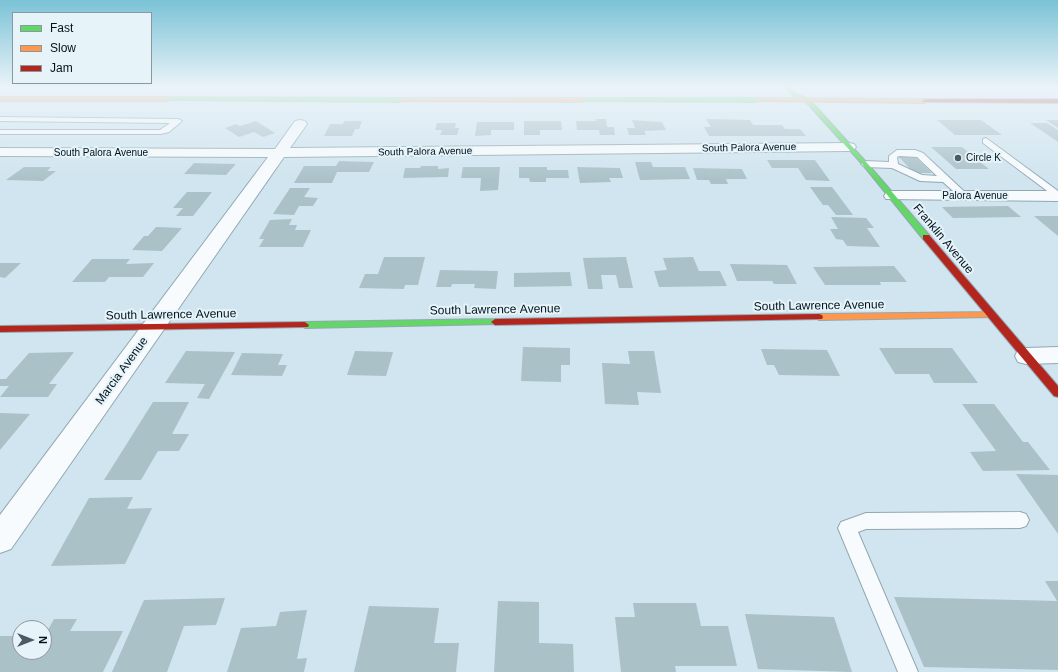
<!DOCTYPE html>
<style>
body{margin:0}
#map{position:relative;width:1058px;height:672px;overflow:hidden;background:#d0e5ef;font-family:Helvetica,sans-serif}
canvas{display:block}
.legend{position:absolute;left:12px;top:12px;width:140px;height:72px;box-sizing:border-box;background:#e6f3f9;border:1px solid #8a99a1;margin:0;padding:5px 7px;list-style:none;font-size:12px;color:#00131d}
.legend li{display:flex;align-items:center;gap:8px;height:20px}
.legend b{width:20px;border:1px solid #8a99a1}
.north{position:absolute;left:12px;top:620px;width:40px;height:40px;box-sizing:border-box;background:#e6f3f9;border:1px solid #8a99a1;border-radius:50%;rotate:90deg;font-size:11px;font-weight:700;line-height:16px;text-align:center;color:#00131d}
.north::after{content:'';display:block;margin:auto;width:14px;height:18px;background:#495c66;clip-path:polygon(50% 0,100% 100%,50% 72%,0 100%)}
</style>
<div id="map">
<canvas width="1058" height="672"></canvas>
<ul class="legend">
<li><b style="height:5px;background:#63d668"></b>Fast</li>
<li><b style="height:5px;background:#ff974d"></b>Slow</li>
<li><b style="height:5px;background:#b3261e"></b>Jam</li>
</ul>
<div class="north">N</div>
</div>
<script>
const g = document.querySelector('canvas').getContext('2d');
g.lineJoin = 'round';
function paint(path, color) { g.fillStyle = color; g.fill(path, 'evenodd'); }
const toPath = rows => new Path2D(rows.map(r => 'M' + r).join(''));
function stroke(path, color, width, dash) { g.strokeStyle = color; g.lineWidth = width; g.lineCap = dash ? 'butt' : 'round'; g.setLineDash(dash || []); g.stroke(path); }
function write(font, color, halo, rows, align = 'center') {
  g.font = font + ' Helvetica,sans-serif'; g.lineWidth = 4; g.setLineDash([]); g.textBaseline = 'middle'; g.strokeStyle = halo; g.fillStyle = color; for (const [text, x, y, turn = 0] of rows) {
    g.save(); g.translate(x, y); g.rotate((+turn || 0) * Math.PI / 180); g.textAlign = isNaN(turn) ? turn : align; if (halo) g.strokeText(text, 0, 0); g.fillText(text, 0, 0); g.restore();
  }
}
const building = toPath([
 [595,119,606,119,607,127,614,127,615,135,600,135,599,130,577,130,576,121,596,121],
 [706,119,750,120,753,125,782,125,785,129,800,129,806,136,709,136,704,127,711,127],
 [632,120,662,122,666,130,644,131,646,135,629,135,627,128,635,128],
 [937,120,981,120,1002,135,955,135],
 [1046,120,1058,120,1058,128],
 [256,121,275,133,263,137,254,132,239,137,225,128,236,124,240,126],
 [344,121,362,121,359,129,355,129,352,136,324,136,330,124,343,124],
 [524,121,561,121,562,130,540,130,540,135,524,135],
 [477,122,514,122,514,130,491,130,491,135,475,136],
 [437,123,456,123,455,128,459,128,457,135,440,135,442,130,435,130],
 [1030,123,1047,123,1058,130,1058,142],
 [931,147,962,147,989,169,956,169],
 [897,155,914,156,932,173,914,173],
 [767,160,815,160,830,181,806,180,798,168,772,168],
 [339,161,374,162,369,172,337,172,332,183,294,183,304,166,336,166],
 [635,162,651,162,653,167,685,167,690,179,640,180],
 [194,163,236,164,226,175,184,174],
 [421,166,438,166,438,169,449,168,448,177,403,178,405,168,420,168],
 [24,167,51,167,47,171,56,171,43,181,6,180],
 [463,167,500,167,498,190,480,191,481,178,461,178],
 [519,167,547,167,547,170,568,170,569,178,546,178,546,182,530,182,529,178,519,178],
 [577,167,620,168,623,178,609,178,611,182,580,183],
 [693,168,742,169,747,179,726,179,728,184,711,184,709,180,697,180],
 [810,187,832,187,853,215,836,215,828,205,823,205],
 [290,188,310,188,304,197,318,198,313,206,299,206,294,215,273,214],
 [187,192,212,192,193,216,176,216,183,208,173,208],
 [1008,206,1021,217,953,218,942,207],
 [1034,216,1058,216,1058,236],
 [831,217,866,218,874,228,867,228,880,247,847,246,843,240,836,239,830,229,838,229],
 [292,219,289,225,297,225,295,230,311,230,303,247,259,247,264,239,259,239,270,220],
 [156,227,182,228,162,251,132,250,144,236,148,236],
 [384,257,425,257,418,285,405,285,404,289,359,288,365,274,378,274],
 [626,257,633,288,619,288,616,275,601,275,603,289,588,289,583,258],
 [693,257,699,271,720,271,727,286,659,287,654,271,667,270,663,258],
 [92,259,130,259,126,264,154,263,143,277,109,277,105,282,72,282],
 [0,263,21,263,5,278,0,277],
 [730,264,787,265,797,284,774,284,772,281,737,281],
 [894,266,907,282,880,282,881,285,825,285,813,267],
 [440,270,498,271,496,289,474,288,475,284,452,284,451,287,436,287],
 [570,272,572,286,514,287,514,273],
 [523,347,570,348,570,365,561,365,561,382,521,381],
 [879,348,952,348,978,383,934,383,929,374,895,374],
 [761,349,827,350,840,376,779,375,774,365,767,365],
 [186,351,235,352,209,399,197,398,205,384,165,383],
 [355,351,393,352,386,376,347,375],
 [628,351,654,351,661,393,637,392,639,405,605,404,602,363,630,364],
 [74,352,49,384,57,384,48,397,0,397,9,386,0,386,0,379,6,379,29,353],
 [242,353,283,354,278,365,287,365,282,376,231,375],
 [153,402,189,402,172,434,189,434,179,451,158,451,141,480,104,480],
 [962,404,994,404,1023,442,1028,442,1050,470,983,471,970,452,996,451],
 [0,413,30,414,0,450],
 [1016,474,1058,475,1058,534],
 [133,497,127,509,152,508,125,564,51,566,89,498],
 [1045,581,1058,581,1058,670,924,667,894,597,1057,601],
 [225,598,216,625,184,626,167,672,112,672,144,600],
 [498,601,539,602,539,643,573,644,574,672,494,672],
 [633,603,696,603,701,626,728,626,737,666,675,666,676,672,621,672,615,617,635,617],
 [369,606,439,608,434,643,459,643,456,672,354,672],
 [307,610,297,659,307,658,304,672,227,672,241,628,276,626,280,612],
 [745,614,834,617,852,672,758,669],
 [54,619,77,619,70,631,123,631,103,672,0,672,0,636,20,636,20,652,44,652,44,637]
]);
const lane = toPath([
 [0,117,178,119,182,121,169,132,161,134,0,134,0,130,160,130,170,123,0,121,0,117],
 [986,138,1058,191,1058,199,983,143,983,139,986,138],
 [897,150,915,150,923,153,969,196,967,198,961,198,943,182,920,181,892,168,865,167,861,164,865,161,889,162,889,156,897,150],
 [899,156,917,157,937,176,922,175,898,164,897,157,899,156],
 [1020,512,1026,514,1029,520,1026,526,1020,528,866,529,858,532,918,672,898,672,838,528,841,522,866,513,1020,512]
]);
const street = toPath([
 [300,120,305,121,307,124,290,148,849,143,854,144,856,147,854,150,849,151,284,157,11,549,0,553,0,515,268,157,0,156,0,148,275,149,295,121,300,120],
 [892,191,1058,191,1058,201,886,199,884,196,886,193,892,191],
 [1058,347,1058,363,1026,364,1018,362,1015,356,1018,350,1026,348,1058,347]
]);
const fast = toPath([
 [785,87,789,87,797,94,810,100,867,163,929,235,929,239,923,239,863,165,806,102,793,96,785,87],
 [168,97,400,98,403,100,400,102,166,100,166,98,168,97],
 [582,98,757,98,760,100,757,102,580,101,579,100,582,98],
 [495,319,498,320,499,322,498,324,305,328,301,325,305,322,495,319]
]);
const slow = toPath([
 [0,97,168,97,171,99,168,101,0,101,0,97],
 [400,98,582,98,585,100,582,102,398,101,398,99,400,98],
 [757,98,925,99,928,101,925,103,755,101,754,100,757,98],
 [991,312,994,313,995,315,994,317,819,320,815,317,819,314,991,312]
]);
const jam = toPath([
 [925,99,1058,99,1058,103,923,102,922,101,925,99],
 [923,235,929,235,1058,386,1058,397,1054,396,923,239,923,235],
 [819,314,822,315,823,317,822,319,495,325,491,322,495,319,819,314],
 [305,322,309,325,308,327,0,332,0,326,305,322]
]);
const markers = [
 [958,158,4,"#495c66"]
];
const farStreetnames = [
 ["South Palora Avenue",749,148,-1],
 ["South Palora Avenue",425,152,-1],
 ["South Palora Avenue",101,153],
 ["Palora Avenue",975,196]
];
const farPoinames = [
 ["Circle K",966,158]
];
const streetNames = [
 ["Franklin Avenue",943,239,50],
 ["South Lawrence Avenue",819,306,-1],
 ["South Lawrence Avenue",495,310,-1],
 ["South Lawrence Avenue",171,315,-1],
 ["Marcia Avenue",122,371,-54]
];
paint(building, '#a9c1c7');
stroke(lane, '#91a7b1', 2);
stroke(street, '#91a7b1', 2);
stroke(fast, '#91a7b1', 2);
stroke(slow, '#91a7b1', 2);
stroke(jam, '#91a7b1', 2);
paint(lane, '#f8fbfd');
paint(street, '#f8fbfd');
paint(fast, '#63d668');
paint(slow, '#ff974d');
paint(jam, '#b3261e');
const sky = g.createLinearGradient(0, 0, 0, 181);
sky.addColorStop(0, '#7bc2d6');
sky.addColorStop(0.48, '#eaf3f8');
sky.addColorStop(1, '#eaf3f800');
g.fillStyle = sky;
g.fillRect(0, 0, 1058, 181);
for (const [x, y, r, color] of markers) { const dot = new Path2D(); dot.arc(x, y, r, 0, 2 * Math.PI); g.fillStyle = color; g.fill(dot); stroke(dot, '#e6f3f9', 1.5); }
write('10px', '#00131d', '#e6f3f9', farStreetnames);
write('10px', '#00131d', '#e6f3f9', farPoinames, 'left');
write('12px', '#00131d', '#e6f3f9', streetNames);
</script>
